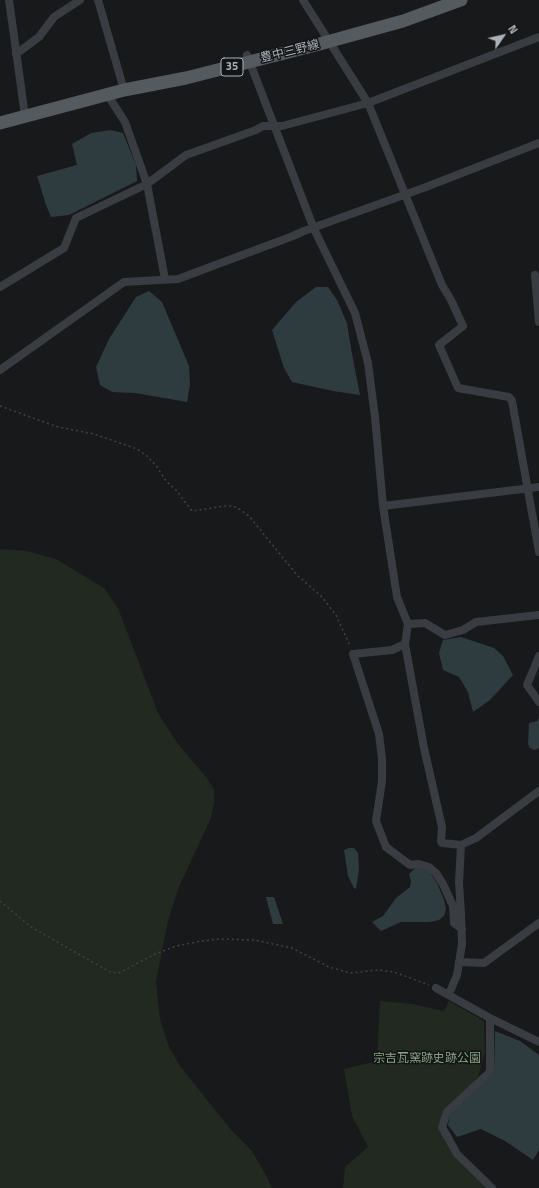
<!DOCTYPE html>
<meta charset="utf-8">
<style>
body{margin:0}
#map{position:relative;width:539px;height:1188px;overflow:hidden;background:#18191b;font-family:"Titillium Web",sans-serif}
canvas{display:block}
.north{position:absolute;left:483px;top:16px;width:40px;height:40px;-webkit-text-stroke:3px #131416;paint-order:stroke;rotate:56deg;font-size:11px;font-weight:700;line-height:16px;text-align:center;color:#abb3ba}
.north::after{content:'';display:block;margin:auto;width:14px;height:18px;background:#abb3ba;clip-path:polygon(50% 0,100% 100%,50% 72%,0 100%)}
</style>
<div id="map">
<canvas width="539" height="1188"></canvas>
<div class="north">N</div>
</div>
<script>
const g = document.querySelector('canvas').getContext('2d');
g.lineJoin = 'round';
function paint(path, color) { g.fillStyle = color; g.fill(path, 'evenodd'); }
const toPath = rows => new Path2D(rows.map(r => 'M' + r).join(''));
function stroke(path, color, width, dash) { g.strokeStyle = color; g.lineWidth = width; g.lineCap = dash ? 'butt' : 'round'; g.setLineDash(dash || []); g.stroke(path); }
function write(font, color, halo, rows, align = 'center') {
  g.font = font + ' "Titillium Web","Noto Sans JP",sans-serif'; g.lineWidth = 3; g.setLineDash([]); g.textBaseline = 'middle'; g.strokeStyle = halo; g.fillStyle = color; for (const [text, x, y, turn = 0] of rows) {
    g.save(); g.translate(x, y); g.rotate((+turn || 0) * Math.PI / 180); g.textAlign = isNaN(turn) ? turn : align; if (halo) g.strokeText(text, 0, 0); g.fillText(text, 0, 0); g.restore();
  }
}
const green = toPath([
 [0,549,27,551,56,559,104,588,118,608,158,713,178,744,207,778,214,790,214,803,211,818,178,889,168,921,156,981,160,1019,169,1047,180,1066,232,1131,252,1151,267,1177,272,1188,0,1188],
 [380,1001,413,1004,444,1011,449,1001,484,1021,485,1052,478,1077,440,1129,492,1188,343,1188,345,1167,368,1147,352,1116,344,1069,377,1061]
]);
const water = toPath([
 [110,130,123,133,136,165,137,181,69,215,51,217,46,205,37,176,77,165,72,144,91,133],
 [316,287,328,287,337,300,347,323,352,354,360,395,333,391,292,382,284,368,272,330,296,302],
 [149,291,162,302,189,366,190,385,187,402,135,393,112,392,100,385,96,367,109,339,136,297],
 [461,637,494,648,503,656,513,675,490,700,473,712,468,692,459,677,443,670,439,653,443,640],
 [539,718,539,748,535,750,530,748,528,744,529,723,537,721],
 [349,848,354,848,358,853,359,870,356,889,354,888,348,876,344,850],
 [422,867,429,871,437,883,444,900,446,909,444,916,439,920,430,922,401,922,381,931,372,922,383,916,396,898,410,887,411,881,409,874,415,868],
 [266,897,274,897,283,924,273,924],
 [495,1031,520,1041,539,1055,539,1150,533,1160,505,1141,481,1129,457,1137,448,1125,451,1110,494,1072]
]);
const path = toPath([
 [0,406,58,427,94,434,137,449,147,456,157,467,166,481,176,490,192,511,225,506,233,506,241,510,249,516,297,575,322,597,336,615,350,646],
 [0,901,31,927,110,972,119,973,153,955,176,946,202,941,219,939,254,940,292,948,329,967,350,973,378,970,394,972,429,985]
]);
const minor = toPath([
 [9,0,25,116],
 [98,0,124,90],
 [303,0,368,103,442,285,451,300,463,326,439,345,458,388,509,397,512,401,539,552],
 [16,54,39,37,54,17,80,0],
 [247,55,314,229,355,313,368,363,375,417,383,506,397,597,408,624,405,644,424,748,442,827,441,841,442,843,461,845,476,838,539,791],
 [107,94,125,122,147,184,165,279],
 [535,275,539,322],
 [0,287,64,248,76,218,147,184,186,155,256,130,263,126,282,126,368,103,539,37],
 [0,370,124,282,178,279,293,236,304,231,426,187,539,143],
 [383,506,539,487],
 [408,624,425,623,445,635,463,630,476,622,539,615],
 [405,644,392,650,353,654,379,734,382,759,382,781,376,821,386,847,410,865,419,864,429,867,436,873,443,884,453,906,454,923,462,929],
 [539,656,527,685,539,702],
 [459,962,484,963,539,923],
 [436,988,490,1018,490,1072,447,1112,442,1127,457,1154,492,1188],
 [449,994,457,975,462,944,461,913,459,883,461,845],
 [490,1018,539,1042]
]);
const primary = toPath([
 [0,123,124,90,186,78,316,45,403,21,461,0]
]);
const shields = [
 [232,67,22]
];
const shieldNames = [
 ["35",232,67]
];
const streetNames = [
 ["豊中三野線",290,52,-14]
];
const parkNames = [
 ["宗吉瓦窯跡史跡公園",427,1059]
];
paint(green, '#212920');
paint(water, '#2e3c3f');
stroke(path, '#3f4347', 1.5, [2, 3]);
stroke(minor, '#393c40', 8);
stroke(primary, '#555a5f', 13);
for (const [x, y, w] of shields) { const box = new Path2D(); box.roundRect(x - w / 2, y - 9, w, 18, 3); g.fillStyle = '#131416'; g.fill(box); stroke(box, '#abb3ba', 1); }
write('bold 11px', '#abb3ba', null, shieldNames);
write('12px', '#abb3ba', '#131416', streetNames);
write('12px', '#88a682', '#131416', parkNames);
</script>
